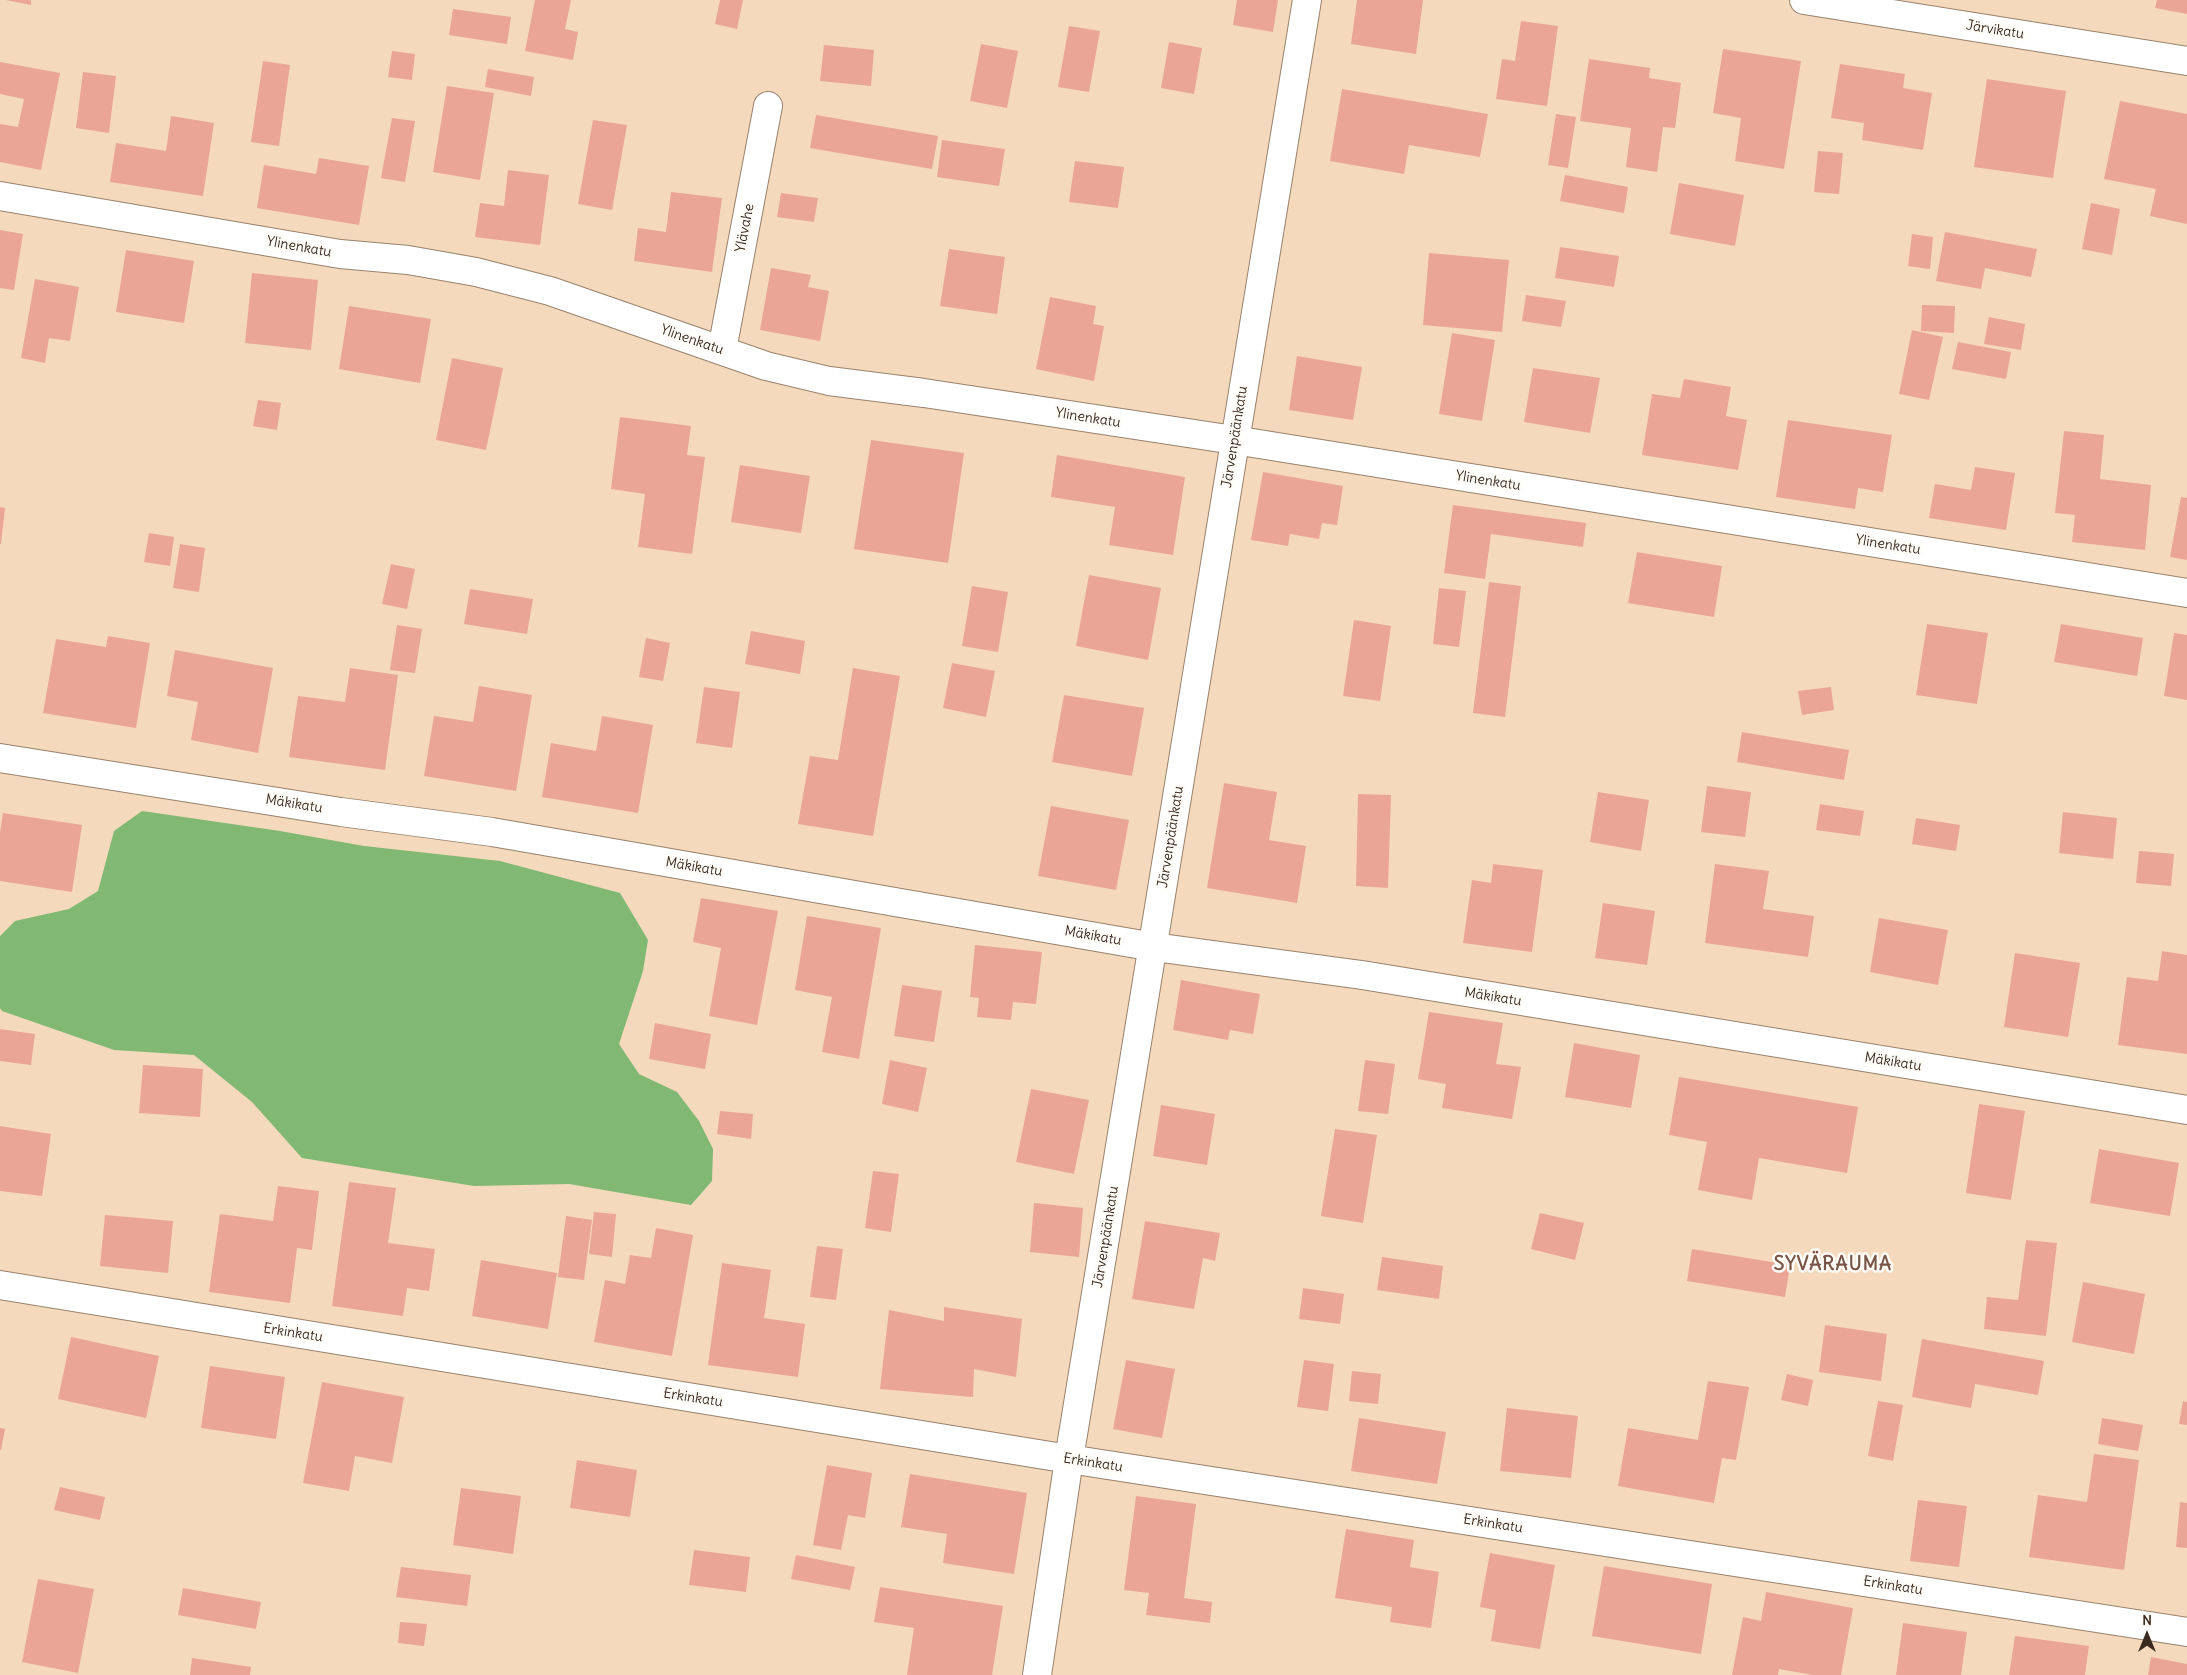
<!DOCTYPE html>
<meta charset="utf-8">
<style>
body{margin:0}
#map{position:relative;width:2187px;height:1675px;overflow:hidden;background:#f4d9bc;font-family:Delius,sans-serif}
canvas{display:block}
.north{position:absolute;left:2122px;top:1610px;width:50px;height:50px;-webkit-text-stroke:4px #fdfcf7;paint-order:stroke;rotate:0deg;font-size:14px;font-weight:700;line-height:20px;text-align:center;color:#3b2a1e}
.north::after{content:'';display:block;margin:auto;width:18px;height:22px;background:#3b2a1e;clip-path:polygon(50% 0,100% 100%,50% 72%,0 100%)}
</style>
<div id="map">
<canvas width="2187" height="1675"></canvas>
<div class="north">N</div>
</div>
<script>
const g = document.querySelector('canvas').getContext('2d');
g.lineJoin = 'round';
function paint(path, color) { g.fillStyle = color; g.fill(path, 'evenodd'); }
const toPath = rows => new Path2D(rows.map(r => 'M' + r).join(''));
function stroke(path, color, width, dash) { g.strokeStyle = color; g.lineWidth = width; g.lineCap = dash ? 'butt' : 'round'; g.setLineDash(dash || []); g.stroke(path); }
function write(font, color, halo, rows, align = 'center') {
  g.font = font + ' Delius,sans-serif'; g.lineWidth = 5; g.setLineDash([]); g.textBaseline = 'middle'; g.strokeStyle = halo; g.fillStyle = color; for (const [text, x, y, turn = 0] of rows) {
    g.save(); g.translate(x, y); g.rotate((+turn || 0) * Math.PI / 180); g.textAlign = isNaN(turn) ? turn : align; if (halo) g.strokeText(text, 0, 0); g.fillText(text, 0, 0); g.restore();
  }
}
const forest = toPath([
 [142,811,280,831,364,846,500,861,620,893,648,940,643,971,619,1044,639,1074,677,1092,699,1121,713,1149,712,1181,691,1205,569,1184,474,1186,302,1158,252,1102,194,1055,114,1050,2,1011,0,1008,0,936,15,921,69,909,98,891,114,831]
]);
const building = toPath([
 [6,0,31,0,31,5],
 [535,0,571,0,565,29,578,32,573,60,525,51],
 [720,0,743,0,737,29,715,24],
 [1237,0,1278,0,1273,32,1233,25],
 [1357,0,1423,0,1416,54,1351,44],
 [2157,0,2187,0,2187,14,2155,8],
 [453,9,511,17,507,44,449,35],
 [1521,21,1558,26,1547,106,1496,99,1502,59,1515,61],
 [1069,26,1100,31,1089,92,1058,87],
 [1169,42,1202,48,1194,94,1161,88],
 [981,44,1018,51,1007,108,970,101],
 [824,45,874,50,871,86,820,81],
 [1723,49,1801,61,1784,169,1735,161,1741,118,1713,113],
 [392,51,415,54,412,80,388,77],
 [1589,59,1650,68,1649,78,1681,83,1675,128,1663,127,1657,172,1626,167,1631,128,1580,121],
 [263,61,290,65,279,146,251,142],
 [0,62,60,73,41,170,0,162,0,124,18,127,24,99,0,94],
 [1840,64,1905,74,1903,88,1932,93,1923,150,1862,140,1864,123,1831,118],
 [488,69,534,77,531,96,485,87],
 [83,72,116,76,109,133,76,128],
 [1987,79,2066,91,2053,178,1974,167],
 [447,86,494,93,480,180,433,172],
 [1342,89,1488,114,1480,157,1409,145,1404,174,1330,161],
 [2120,101,2187,114,2187,224,2150,216,2156,189,2104,179],
 [1556,114,1576,117,1568,168,1548,165],
 [816,115,938,136,932,169,810,148],
 [171,116,214,123,203,196,110,182,116,143,166,151],
 [392,118,415,121,405,182,381,178],
 [593,120,627,125,612,210,578,204],
 [942,140,1005,149,999,186,937,177],
 [1818,151,1843,153,1839,194,1814,192],
 [319,158,369,166,359,225,257,208,264,165,316,174],
 [1075,161,1124,167,1118,208,1069,202],
 [508,170,549,175,540,245,475,237,480,203,504,206],
 [1565,175,1628,187,1624,213,1560,201],
 [1679,183,1744,195,1735,246,1670,234],
 [671,192,722,198,712,272,634,261,638,228,666,232],
 [781,193,818,198,814,222,777,217],
 [2091,203,2120,209,2112,255,2082,249],
 [0,230,23,234,14,290,0,288],
 [1945,232,2037,249,2031,277,1985,268,1981,289,1936,281],
 [1912,234,1933,237,1930,269,1908,266],
 [1560,247,1619,256,1614,287,1555,278],
 [949,249,1005,257,997,314,940,306],
 [126,250,194,261,184,323,116,312],
 [1429,253,1509,260,1502,332,1423,325],
 [771,268,811,275,808,287,829,291,820,341,760,330],
 [252,273,318,280,311,350,245,343],
 [35,279,79,287,70,341,49,338,45,363,21,358],
 [1526,295,1566,301,1561,327,1522,321],
 [1050,297,1096,306,1093,324,1104,326,1094,381,1036,369],
 [1922,305,1955,306,1954,333,1921,331],
 [349,306,431,319,420,383,339,369],
 [1989,317,2025,324,2021,350,1984,344],
 [1912,330,1943,337,1929,400,1899,394],
 [1452,333,1495,340,1482,421,1439,414],
 [1958,342,2011,352,2006,379,1952,369],
 [1297,356,1362,367,1353,420,1289,410],
 [452,358,503,368,486,450,436,440],
 [1533,368,1600,378,1590,433,1524,422],
 [1684,379,1731,387,1726,416,1747,420,1738,470,1642,455,1652,394,1680,398],
 [258,400,281,403,277,430,253,426],
 [620,417,691,426,687,455,705,457,692,554,638,547,645,494,611,489],
 [1788,420,1892,435,1883,492,1858,488,1855,509,1776,497],
 [2064,431,2104,435,2100,479,2151,485,2145,550,2072,542,2075,515,2055,513],
 [871,440,964,453,948,563,854,549],
 [1057,455,1185,477,1173,555,1109,545,1115,507,1051,497],
 [740,465,810,476,801,533,731,522],
 [1975,467,2015,473,2006,530,1929,518,1935,484,1971,490],
 [1263,472,1343,486,1337,525,1322,523,1319,539,1290,534,1288,546,1251,540],
 [2181,497,2187,498,2187,560,2170,557],
 [1453,505,1586,523,1583,547,1491,534,1485,579,1444,573],
 [0,507,5,508,1,544,0,544],
 [149,533,174,537,170,566,144,562],
 [180,544,205,548,199,592,173,588],
 [1637,552,1722,566,1714,617,1628,603],
 [391,564,415,569,407,609,382,604],
 [1089,575,1161,588,1148,660,1076,646],
 [1489,582,1521,586,1505,717,1473,713],
 [972,586,1008,592,998,652,962,646],
 [1439,588,1466,591,1459,647,1433,644],
 [470,589,533,599,527,634,464,624],
 [1354,620,1391,626,1380,701,1343,696],
 [1927,624,1988,633,1977,704,1916,695],
 [2061,624,2143,638,2137,676,2054,662],
 [397,625,422,629,415,673,390,670],
 [751,631,805,641,800,674,745,664],
 [2174,633,2187,635,2187,700,2164,696],
 [108,636,150,643,136,728,43,713,56,639,106,647],
 [646,638,670,643,663,681,639,677],
 [175,650,273,668,258,753,191,740,198,702,167,696],
 [952,663,995,671,986,717,943,708],
 [350,668,398,675,385,770,289,757,298,696,345,702],
 [853,668,900,676,873,836,798,824,810,756,838,760],
 [479,686,532,695,516,791,424,776,434,716,473,722],
 [704,687,740,692,732,748,696,743],
 [1831,687,1834,710,1802,715,1798,691],
 [1064,695,1144,708,1132,776,1052,762],
 [602,716,653,725,638,813,542,797,551,743,596,751],
 [1742,732,1849,750,1844,780,1737,762],
 [1224,783,1277,792,1269,840,1306,846,1297,903,1207,888],
 [1707,786,1751,792,1745,837,1701,832],
 [1598,792,1649,800,1641,851,1590,842],
 [1358,794,1391,795,1388,888,1356,886],
 [1820,804,1864,811,1860,836,1816,830],
 [1051,806,1129,820,1116,890,1038,876],
 [2063,812,2117,818,2113,859,2059,853],
 [3,813,82,825,72,892,0,881,0,833],
 [1916,818,1960,825,1956,851,1912,844],
 [2139,851,2174,854,2171,886,2136,883],
 [1493,864,1543,870,1532,952,1463,943,1472,880,1491,883],
 [1715,864,1769,871,1763,909,1814,916,1808,957,1705,943],
 [701,898,778,911,757,1025,709,1016,721,948,693,942],
 [1603,903,1655,911,1647,965,1595,958],
 [807,916,881,928,859,1059,822,1052,832,997,795,990],
 [1879,918,1948,930,1938,985,1870,972],
 [975,945,1042,952,1036,1004,1013,1002,1011,1020,977,1017,979,998,970,997],
 [2162,951,2187,955,2187,1054,2118,1045,2127,977,2158,981],
 [2015,953,2080,963,2068,1037,2004,1027],
 [1181,980,1260,994,1253,1034,1230,1030,1228,1040,1173,1030],
 [902,985,942,991,934,1042,894,1036],
 [1429,1012,1503,1023,1496,1064,1521,1067,1512,1119,1442,1108,1446,1084,1418,1079],
 [655,1023,711,1034,705,1069,649,1059],
 [0,1029,35,1034,31,1065,0,1061],
 [1574,1043,1640,1055,1631,1108,1565,1097],
 [890,1060,927,1068,918,1112,882,1104],
 [1365,1060,1395,1064,1388,1114,1358,1111],
 [143,1065,203,1069,200,1117,139,1113],
 [1679,1077,1858,1107,1847,1173,1759,1158,1752,1200,1698,1190,1707,1142,1669,1135],
 [1031,1089,1089,1100,1074,1174,1016,1162],
 [1979,1104,2025,1111,2011,1200,1966,1193],
 [1161,1105,1215,1114,1207,1165,1153,1156],
 [720,1111,753,1114,751,1139,717,1134],
 [0,1126,51,1134,42,1196,0,1191],
 [1335,1129,1377,1135,1363,1223,1321,1216],
 [2099,1149,2179,1163,2170,1216,2090,1203],
 [873,1171,899,1174,891,1232,865,1228],
 [349,1182,396,1188,388,1243,435,1249,429,1291,407,1288,403,1316,332,1306],
 [278,1186,319,1191,312,1250,297,1248,290,1303,209,1292,220,1214,273,1221],
 [1034,1203,1083,1208,1079,1257,1030,1252],
 [594,1212,616,1214,612,1257,589,1254],
 [1540,1213,1584,1223,1575,1260,1531,1249],
 [105,1215,173,1221,168,1273,100,1266],
 [566,1216,592,1220,584,1280,558,1277],
 [1145,1221,1220,1233,1215,1261,1203,1258,1194,1309,1132,1299],
 [656,1228,693,1235,672,1356,594,1342,605,1280,625,1284,630,1255,651,1258],
 [2026,1240,2057,1243,2046,1336,1984,1329,1987,1297,2018,1300],
 [817,1246,843,1249,836,1300,810,1297],
 [1692,1249,1790,1265,1785,1297,1687,1281],
 [1382,1257,1443,1266,1439,1299,1377,1290],
 [481,1260,557,1273,548,1329,472,1316],
 [722,1263,771,1270,764,1318,805,1324,798,1377,708,1365],
 [2083,1282,2145,1294,2134,1354,2072,1342],
 [1303,1288,1344,1294,1340,1324,1299,1319],
 [944,1307,1022,1319,1016,1377,974,1369,973,1397,880,1389,889,1310,944,1321],
 [1825,1325,1887,1334,1881,1381,1819,1372],
 [71,1337,159,1356,146,1418,58,1399],
 [1922,1339,2044,1361,2038,1395,1975,1384,1971,1408,1912,1397],
 [1126,1360,1175,1369,1162,1438,1113,1429],
 [1304,1360,1334,1364,1328,1411,1297,1407],
 [210,1366,285,1377,276,1439,201,1428],
 [1352,1371,1381,1374,1378,1404,1349,1401],
 [1787,1374,1813,1380,1808,1406,1781,1400],
 [1708,1381,1749,1387,1736,1460,1722,1458,1714,1503,1618,1486,1628,1428,1698,1440],
 [322,1382,404,1397,392,1463,355,1456,349,1491,303,1483],
 [1878,1401,1903,1405,1893,1461,1868,1456],
 [2183,1401,2187,1402,2187,1425,2179,1424],
 [1507,1408,1578,1416,1571,1478,1500,1471],
 [1359,1418,1446,1432,1437,1484,1351,1471],
 [2102,1418,2143,1425,2138,1451,2098,1444],
 [0,1428,5,1429,1,1450,0,1450],
 [2094,1454,2139,1460,2124,1570,2029,1557,2038,1495,2087,1502],
 [577,1460,637,1470,630,1517,570,1508],
 [827,1465,872,1473,865,1518,848,1515,841,1550,813,1545],
 [910,1474,1027,1493,1014,1574,943,1563,947,1534,901,1527],
 [60,1487,105,1497,100,1520,54,1510],
 [461,1488,521,1496,513,1554,453,1545],
 [1136,1496,1196,1504,1184,1598,1212,1602,1210,1623,1146,1615,1149,1593,1124,1590],
 [1918,1500,1967,1506,1959,1567,1910,1561],
 [2180,1502,2187,1503,2187,1548,2176,1547],
 [1346,1529,1414,1540,1410,1567,1439,1572,1431,1628,1390,1622,1392,1607,1335,1598],
 [694,1550,750,1557,746,1592,689,1585],
 [1490,1553,1555,1565,1540,1649,1491,1641,1496,1610,1480,1607],
 [796,1555,855,1567,850,1590,791,1579],
 [1604,1566,1712,1584,1701,1654,1592,1636],
 [401,1567,471,1575,467,1606,396,1597],
 [38,1579,94,1589,78,1673,22,1662],
 [880,1587,1003,1606,992,1675,907,1675,914,1628,874,1622],
 [183,1588,261,1602,256,1629,178,1615],
 [1766,1592,1853,1608,1841,1675,1813,1675,1779,1669,1778,1675,1732,1675,1743,1617,1761,1621],
 [400,1622,427,1624,424,1646,398,1643],
 [1903,1623,1967,1632,1961,1675,1896,1675],
 [2015,1636,2089,1646,2085,1675,2009,1675],
 [2151,1657,2187,1664,2187,1675,2148,1675],
 [192,1658,251,1667,250,1675,190,1675]
]);
const street = toPath([
 [1804,0,2187,61],
 [0,196,340,254,408,260,476,272,550,291,766,366,829,381,924,393,1234,440,2187,593],
 [722,350,768,106],
 [0,758,341,812,492,832,1154,947,1362,975,2187,1110],
 [0,1285,1069,1459,2187,1632],
 [1037,1675,1069,1459,1307,0]
]);
const streetNames = [
 ["Järvikatu",1995,30,9],
 ["Ylävahe",745,228,-79],
 ["Ylinenkatu",299,247,10],
 ["Ylinenkatu",692,340,19],
 ["Ylinenkatu",1088,418,9],
 ["Järvenpäänkatu",1235,437,-81],
 ["Ylinenkatu",1488,481,9],
 ["Ylinenkatu",1888,545,9],
 ["Mäkikatu",294,804,9],
 ["Järvenpäänkatu",1171,837,-81],
 ["Mäkikatu",694,867,10],
 ["Mäkikatu",1093,936,10],
 ["Mäkikatu",1493,997,9],
 ["Mäkikatu",1893,1062,9],
 ["Järvenpäänkatu",1106,1237,-81],
 ["Erkinkatu",293,1333,9],
 ["Erkinkatu",693,1398,9],
 ["Erkinkatu",1093,1463,9],
 ["Erkinkatu",1493,1524,9],
 ["Erkinkatu",1893,1586,9]
];
const districtNames = [
 ["SYVÄRAUMA",1833,1265]
];
paint(forest, '#80b874');
paint(building, '#eba597');
stroke(street, '#98826d', 30);
stroke(street, '#fff', 28);
write('14px', '#3b2a1e', '#fdfcf7', streetNames);
g.letterSpacing = '1px';
write('bold 19px', '#795548', '#fdfcf7', districtNames);
g.letterSpacing = '0px';
</script>
